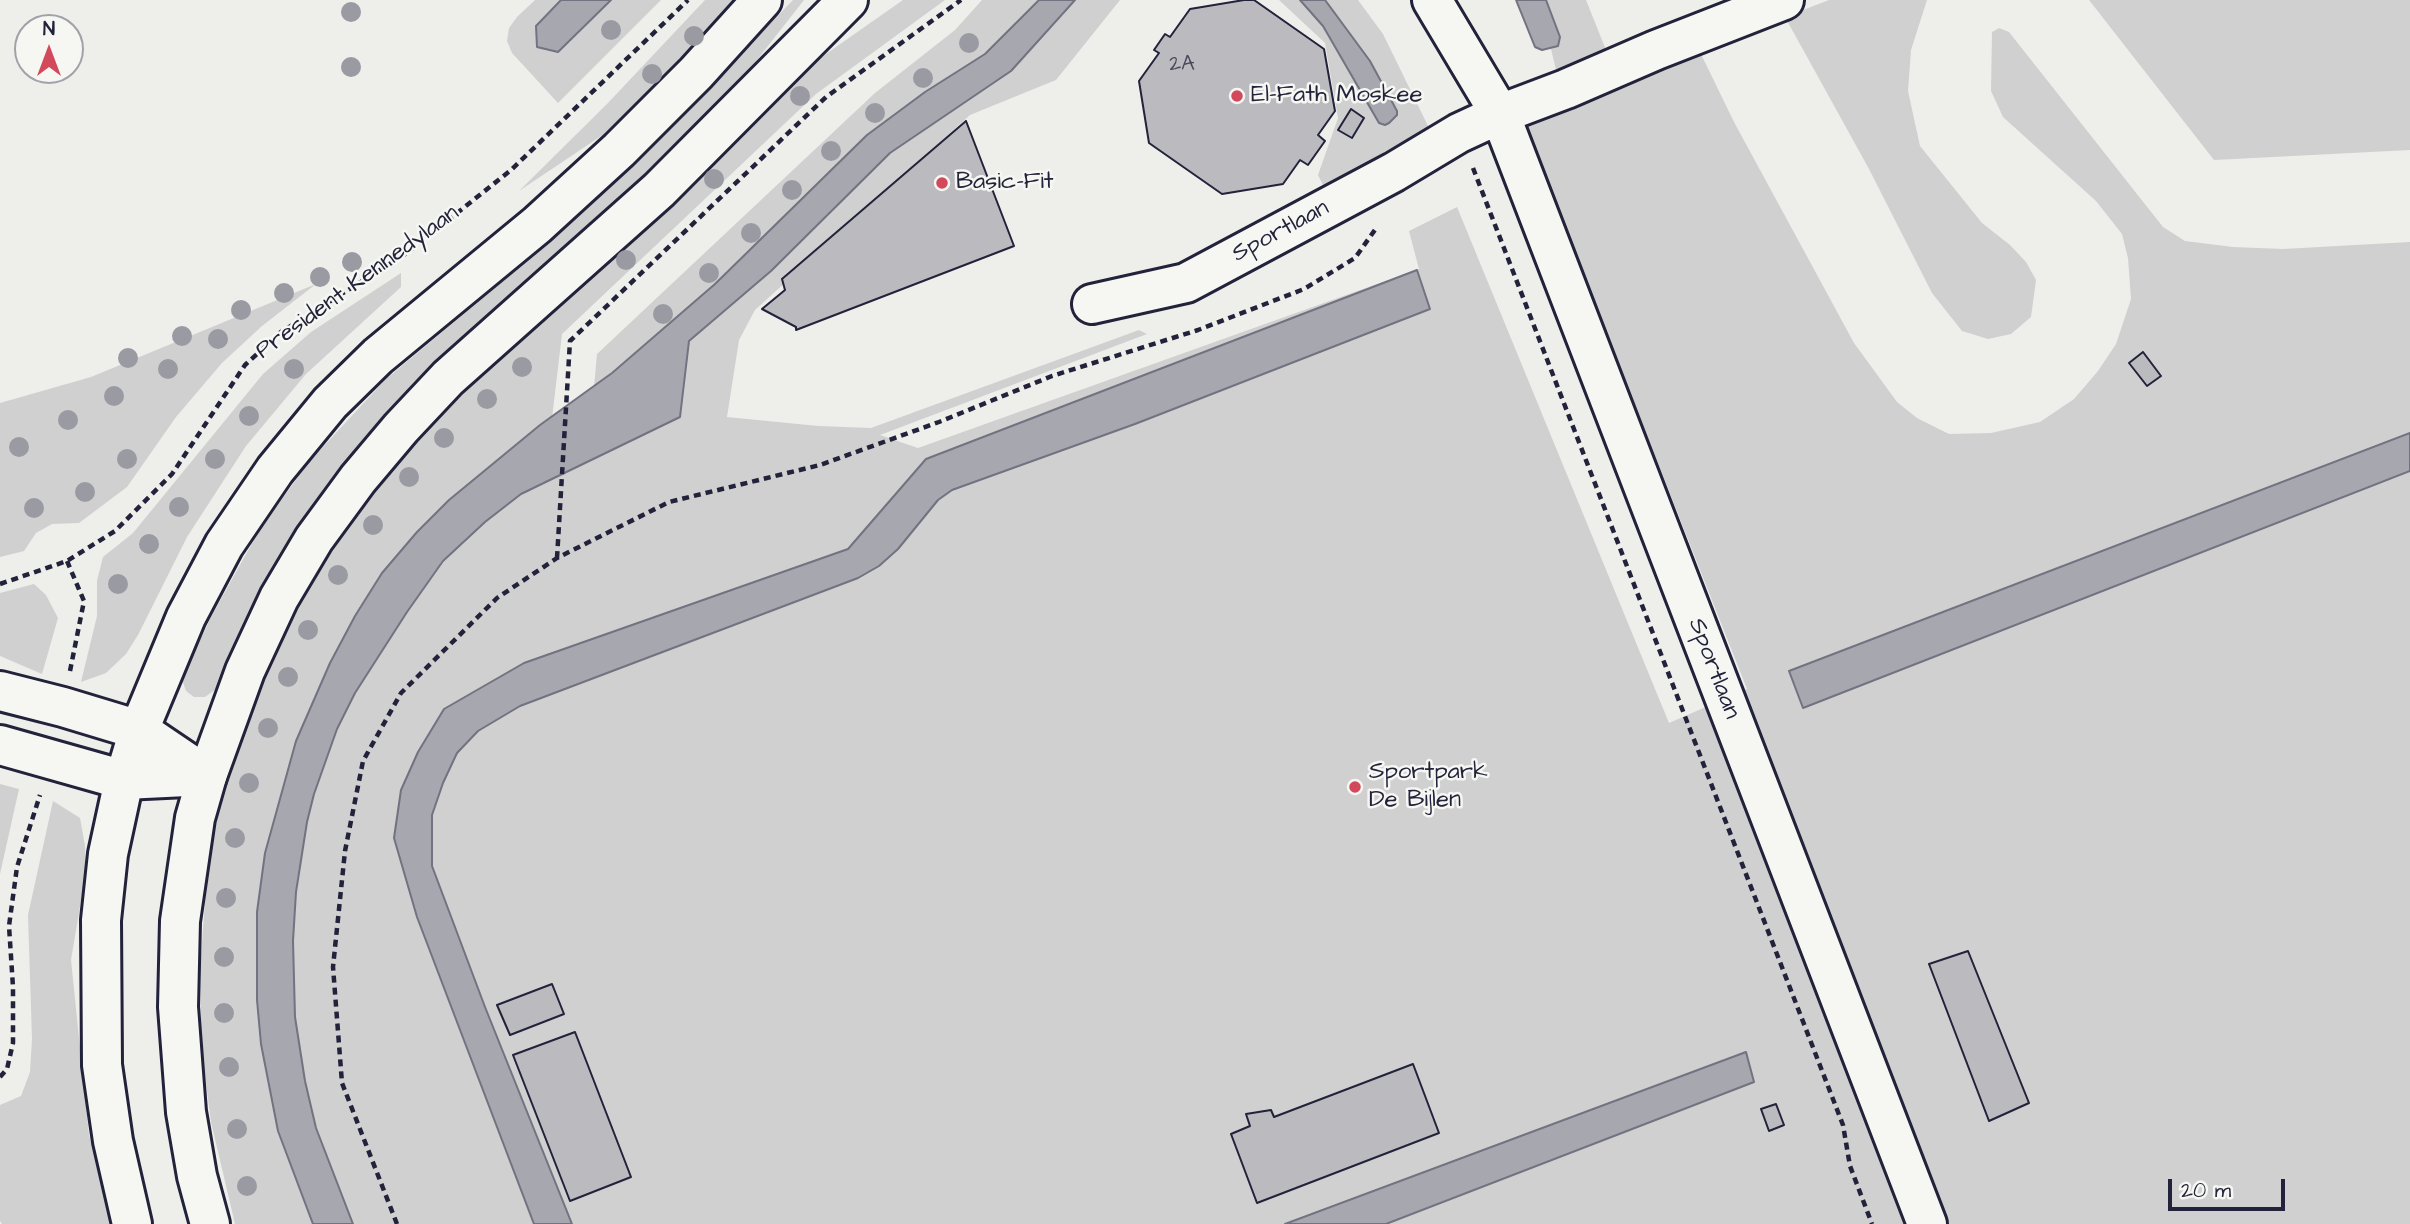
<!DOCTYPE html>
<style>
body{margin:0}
#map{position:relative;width:2410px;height:1224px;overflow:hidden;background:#eeeeeb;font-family:"Architects Daughter",sans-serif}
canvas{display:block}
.north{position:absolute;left:14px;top:14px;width:70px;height:70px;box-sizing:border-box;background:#f6f6f2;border:2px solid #a1a1a9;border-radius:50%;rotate:0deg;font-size:19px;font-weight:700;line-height:28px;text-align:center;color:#22223b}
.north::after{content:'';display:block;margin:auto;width:24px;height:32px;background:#d1495b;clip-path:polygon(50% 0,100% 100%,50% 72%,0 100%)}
.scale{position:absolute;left:2168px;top:1179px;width:117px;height:32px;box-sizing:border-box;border:4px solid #22223b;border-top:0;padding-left:9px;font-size:21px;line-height:24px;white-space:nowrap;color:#22223b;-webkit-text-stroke:5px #f6f6f2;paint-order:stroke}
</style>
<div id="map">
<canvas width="2410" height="1224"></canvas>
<div class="north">N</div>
<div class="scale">20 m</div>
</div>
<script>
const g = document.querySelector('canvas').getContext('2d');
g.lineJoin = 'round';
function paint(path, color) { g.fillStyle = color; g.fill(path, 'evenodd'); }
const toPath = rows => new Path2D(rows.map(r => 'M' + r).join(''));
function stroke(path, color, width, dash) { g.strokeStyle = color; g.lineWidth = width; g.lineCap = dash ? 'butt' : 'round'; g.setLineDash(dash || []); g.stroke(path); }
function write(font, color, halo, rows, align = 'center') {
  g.font = font + ' "Architects Daughter",sans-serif'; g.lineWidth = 5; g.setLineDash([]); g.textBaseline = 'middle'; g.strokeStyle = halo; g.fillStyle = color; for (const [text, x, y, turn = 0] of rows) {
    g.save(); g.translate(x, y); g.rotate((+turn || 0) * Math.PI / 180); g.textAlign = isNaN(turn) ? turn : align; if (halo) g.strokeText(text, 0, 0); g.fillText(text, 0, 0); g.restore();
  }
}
const green = toPath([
 [535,0,661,0,558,103,512,53,507,41,509,28,517,17],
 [705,0,741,0,669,76,619,124,519,191,607,104],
 [793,0,804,0,735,88,669,154,402,396,333,478,287,544,241,631,216,689,205,697,194,697,186,691,182,679,211,617,260,529,309,462,385,380,503,281,639,160],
 [903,0,945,0,816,94,562,334,552,418,550,467,681,412,689,341,890,154,1011,71,1075,0,1120,0,1056,80,970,115,755,310,739,340,727,417,818,426,871,428,1139,330,1147,334,880,435,918,448,1419,269,1409,231,1457,207,1669,723,1747,689,1525,126,1562,104,1700,52,1734,122,1854,343,1897,402,1917,418,1949,434,1991,433,2040,422,2074,399,2098,371,2116,344,2131,299,2128,258,2122,234,2096,201,2003,117,1991,91,1992,32,1999,28,2009,32,2163,227,2185,241,2233,247,2283,249,2410,242,2410,1224,235,1224,211,1122,201,1044,200,969,208,862,226,778,245,715,279,640,321,562,368,495,428,426,629,242,816,61],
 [982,0,1039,0,985,54,925,92,867,135,715,284,594,387,597,354,875,93,955,30],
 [1279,0,1300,0,1323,26,1344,60,1370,62,1325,0,1358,0,1383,34,1429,128,1323,185,1318,175,1338,118,1325,43],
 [1546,0,1586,0,1610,60,1558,78,1551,49,1558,46],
 [1829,0,1927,0,1911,50,1908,91,1920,146,1982,223,2010,245,2026,262,2036,280,2031,317,2011,334,1988,339,1962,331,1932,293,1869,169,1785,17],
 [2089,0,2410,0,2410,150,2214,160],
 [401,273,401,287,306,374,246,446,187,537,138,635,126,654,106,673,81,682,97,616,97,581,103,557,133,533,263,374,311,332],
 [316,284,262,326,222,363,176,417,127,487,79,523,52,524,36,533,24,551,0,557,0,403,91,377],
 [34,584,46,595,58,618,42,674,0,656,0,593],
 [0,784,19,789,0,874],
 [53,801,80,818,85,846,86,871,71,960,89,1135,115,1224,2,1224,0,1221,0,1105,21,1096,30,1072,32,1039,28,915]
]);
const water = toPath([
 [561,0,611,0,558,52,537,47,536,26,561,0],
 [1039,0,1075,0,1011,71,890,153,771,271,689,341,680,417,521,494,485,522,443,561,407,612,355,693,337,729,314,794,307,822,296,892,293,941,295,1017,305,1081,316,1128,353,1224,313,1224,278,1131,261,1044,257,1000,257,912,265,853,296,741,330,663,355,616,382,573,417,532,449,500,540,425,612,373,715,284,867,135,925,92,985,54,1039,0],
 [1300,0,1325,0,1370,61,1397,111,1397,115,1389,123,1385,125,1379,123,1323,26,1300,0],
 [1516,0,1546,0,1560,37,1558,46,1542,50,1535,47,1516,0],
 [1417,270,1430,309,1135,424,952,490,938,500,898,549,879,566,858,578,520,706,478,731,457,753,443,783,432,815,432,866,485,1007,572,1224,534,1224,417,917,394,838,401,790,418,752,444,709,524,663,848,549,926,459,1417,270],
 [2410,433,2410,471,1803,708,1789,671,2410,433],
 [1746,1052,1754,1082,1386,1224,1285,1224,1746,1052]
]);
const building = toPath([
 [1244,0,1254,0,1324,49,1335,111,1318,135,1325,141,1308,165,1300,160,1283,184,1222,194,1149,143,1139,81,1159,53,1154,50,1165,34,1170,37,1190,9,1244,0],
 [1351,109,1364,118,1352,138,1338,130,1351,109],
 [966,121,1014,246,796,330,796,327,762,309,785,290,782,279,966,121],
 [2143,352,2161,376,2147,386,2129,363,2143,352],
 [1968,951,2029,1103,1989,1121,1929,964,1968,951],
 [552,984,564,1014,510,1035,497,1005,552,984],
 [575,1032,631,1177,570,1201,513,1055,575,1032],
 [1413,1064,1439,1133,1257,1203,1231,1134,1250,1126,1246,1114,1271,1110,1274,1117,1413,1064],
 [1776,1104,1784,1125,1769,1131,1761,1109,1776,1104]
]);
const path = toPath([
 [1473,168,1843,1125,1850,1166,1872,1224],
 [557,558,570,341,826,97,961,0],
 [67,561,84,601,70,671],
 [0,584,67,561,115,531,172,474,245,365,281,332,407,253,511,170,688,0],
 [0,1077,7,1069,13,1043,13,987,9,926,17,867,40,795],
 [397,1224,342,1083,333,967,345,851,363,761,401,693,497,598,557,558,669,502,820,465,939,422,1052,376,1198,330,1304,289,1355,258,1377,227]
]);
const minor = toPath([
 [1432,0,1500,114,1927,1224],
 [1092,304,1186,283,1394,172,1459,133,1500,114,1566,89,1656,50,1784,0]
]);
const tertiary = toPath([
 [0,691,63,707,139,730,207,776],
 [0,745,124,780,207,776]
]);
const secondary = toPath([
 [132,1224,113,1141,102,1065,101,920,108,854,124,780,139,730,186,617,224,545,275,470,330,403,378,356,537,225,619,150,696,73,762,0],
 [210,1224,197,1176,186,1112,178,1007,180,921,195,818,207,776,245,671,279,598,314,539,358,479,401,428,448,378,659,190,848,0]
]);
const trees = [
 [351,12],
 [611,30],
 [694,36],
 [969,43],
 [351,67],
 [652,74],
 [923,78],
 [800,96],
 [875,113],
 [831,151],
 [714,179],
 [792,190],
 [751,233],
 [626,260],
 [352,262],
 [709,273],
 [320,277],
 [284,293],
 [241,310],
 [663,314],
 [182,336],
 [218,339],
 [128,358],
 [522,367],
 [168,369],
 [294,369],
 [114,396],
 [487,399],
 [249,416],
 [68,420],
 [444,438],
 [19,447],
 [127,459],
 [215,459],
 [409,477],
 [85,492],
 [179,507],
 [34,508],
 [373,525],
 [149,544],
 [338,575],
 [118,584],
 [308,630],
 [288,677],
 [268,728],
 [249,783],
 [235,838],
 [226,898],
 [224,957],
 [224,1013],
 [229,1067],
 [237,1129],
 [247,1186]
];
const markers = [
 [1237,96,7,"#d1495b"],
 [942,183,7,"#d1495b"],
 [1355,787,7,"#d1495b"]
];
const numberNames = [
 ["2A",1182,66]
];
const poiNames = [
 ["El-Fath Moskee",1251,96],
 ["Basic-Fit",956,183],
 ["Sportpark",1369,773],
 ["De Bijlen",1369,801]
];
const streetNames = [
 ["Sportlaan",1281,232,-28],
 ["President Kennedylaan",358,283,-36],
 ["Sportlaan",1713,669,69]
];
paint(green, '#d0d0d1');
paint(water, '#a7a7af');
stroke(water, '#727281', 2);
paint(building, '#bbbbbf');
stroke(building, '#22223b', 2);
stroke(minor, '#22223b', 44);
stroke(tertiary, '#22223b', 44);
stroke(secondary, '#22223b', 44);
stroke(path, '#22223b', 4.5, [7, 5]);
stroke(minor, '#f6f6f2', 38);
stroke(tertiary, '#f6f6f2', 38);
stroke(secondary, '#f6f6f2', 38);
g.fillStyle = '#9a9aa3';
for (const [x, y] of trees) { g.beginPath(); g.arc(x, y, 10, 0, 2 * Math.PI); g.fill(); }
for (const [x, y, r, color] of markers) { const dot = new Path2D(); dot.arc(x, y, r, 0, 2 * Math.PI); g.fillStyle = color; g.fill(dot); stroke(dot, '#f6f6f2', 2.5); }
write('21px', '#48485c', null, numberNames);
write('24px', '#22223b', '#f6f6f2', poiNames, 'left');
write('24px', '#22223b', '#f6f6f2', streetNames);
</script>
